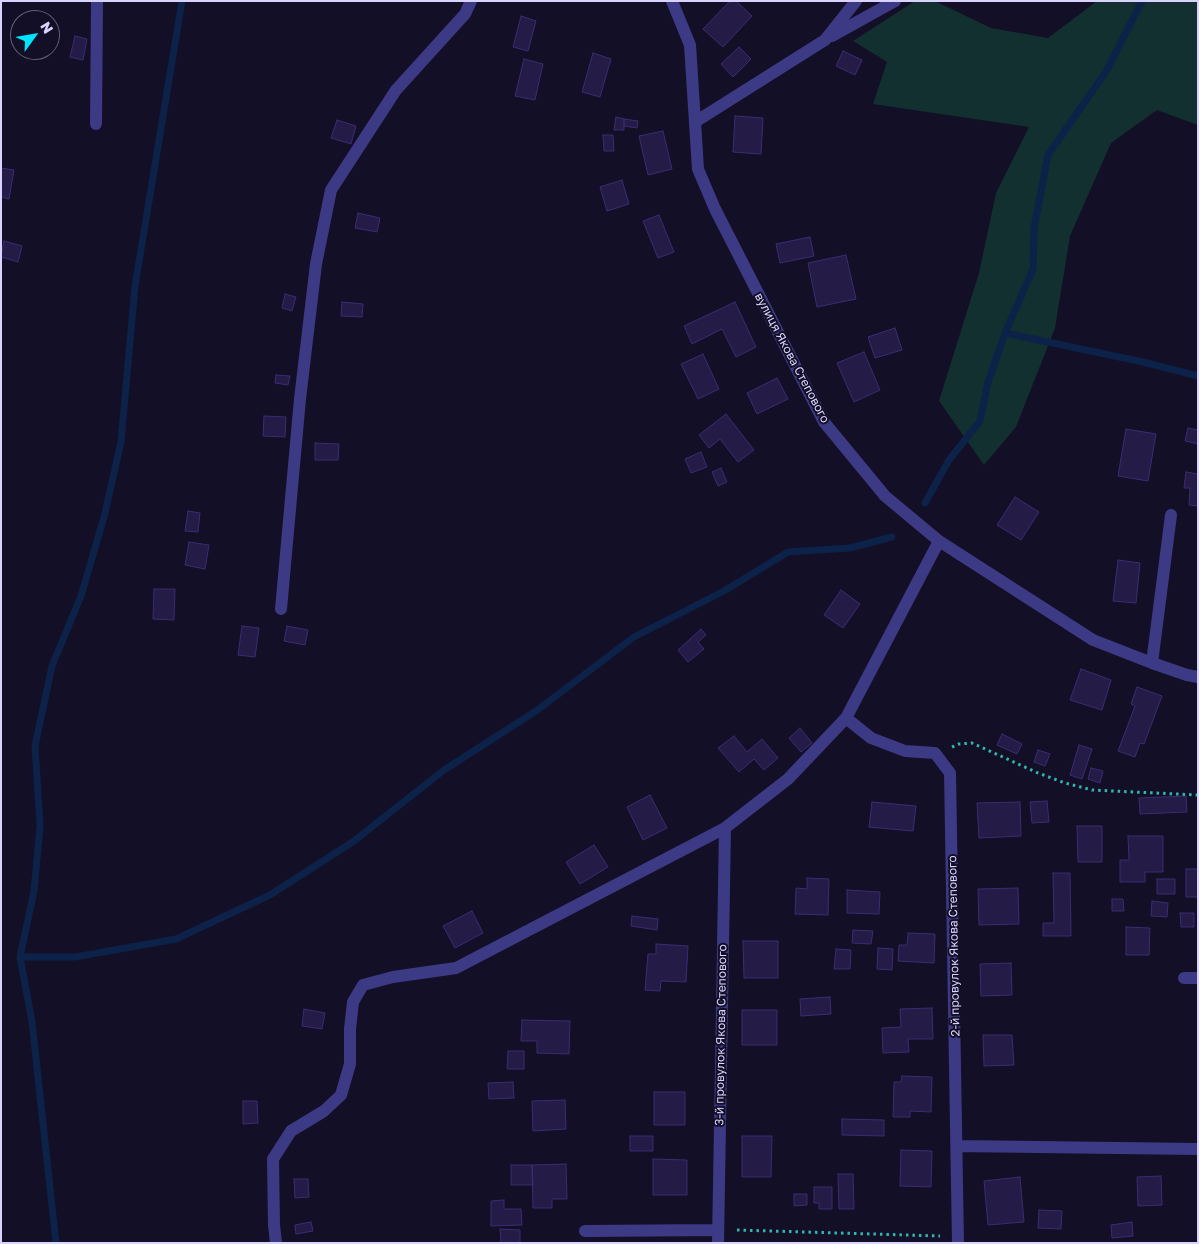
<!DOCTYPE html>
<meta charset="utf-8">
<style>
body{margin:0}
#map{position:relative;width:1199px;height:1244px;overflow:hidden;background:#130f26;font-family:"Golos Text",sans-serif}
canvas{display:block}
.frame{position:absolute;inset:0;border:2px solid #d9d4ff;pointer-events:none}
.north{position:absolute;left:10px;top:10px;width:50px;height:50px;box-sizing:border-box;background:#130f26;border:1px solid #625e7d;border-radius:50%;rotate:58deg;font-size:14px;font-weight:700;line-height:20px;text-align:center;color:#d9d4ff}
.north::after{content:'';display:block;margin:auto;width:18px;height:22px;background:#00e5ff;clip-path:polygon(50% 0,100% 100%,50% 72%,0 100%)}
</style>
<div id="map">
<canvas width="1199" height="1244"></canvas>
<div class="frame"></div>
<div class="north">N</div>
</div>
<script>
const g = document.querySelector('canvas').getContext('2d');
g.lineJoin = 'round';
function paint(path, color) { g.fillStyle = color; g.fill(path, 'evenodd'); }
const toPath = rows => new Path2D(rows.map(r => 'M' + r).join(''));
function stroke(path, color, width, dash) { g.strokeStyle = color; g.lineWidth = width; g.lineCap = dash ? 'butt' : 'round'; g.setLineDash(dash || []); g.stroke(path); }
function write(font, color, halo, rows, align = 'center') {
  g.font = font + ' "Golos Text",sans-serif'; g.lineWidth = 4; g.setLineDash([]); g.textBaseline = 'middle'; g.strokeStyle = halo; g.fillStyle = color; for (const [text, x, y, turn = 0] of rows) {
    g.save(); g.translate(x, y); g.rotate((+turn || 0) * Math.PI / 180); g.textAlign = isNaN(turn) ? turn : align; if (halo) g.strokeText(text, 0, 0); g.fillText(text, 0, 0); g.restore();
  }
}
const green = toPath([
 [915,1,935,1,991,28,1048,38,1097,1,1198,1,1198,125,1157,110,1111,143,1070,236,1055,328,1016,427,984,465,939,401,979,273,996,193,1029,127,873,104,887,62,853,41]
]);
const stream = toPath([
 [1005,333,1143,362,1198,376],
 [925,503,949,460,980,421,988,382,1005,333,1033,269,1034,228,1048,155,1107,70,1142,1],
 [20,957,75,957,176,939,270,895,354,841,444,770,536,711,634,637,724,591,788,552,850,548,892,537],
 [56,1243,32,1022,20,957,34,891,40,826,35,746,52,666,81,596,104,517,121,442,135,286,182,1]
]);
const building = toPath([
 [730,1,736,1,752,16,723,47,703,29,730,1],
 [521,16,536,21,528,51,513,47,521,16],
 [50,36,56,38,52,53,40,50,50,50,50,36],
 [75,36,87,39,83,60,70,57,75,36],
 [739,47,751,59,733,77,721,64,739,47],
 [843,51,862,60,855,75,836,66,843,51],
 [593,53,611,59,600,97,582,92,593,53],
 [524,59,543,64,535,100,515,96,524,59],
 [735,116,763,118,761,154,733,152,735,116],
 [616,117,624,119,624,130,614,130,616,117],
 [624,119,638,121,637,128,624,126,624,119],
 [337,120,356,126,351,144,331,138,337,120],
 [663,131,672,169,648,175,639,136,663,131],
 [603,135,613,135,614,151,604,151,603,135],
 [1,168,14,170,9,199,1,197,1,168],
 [622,180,629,204,607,211,600,187,622,180],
 [358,213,380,218,377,232,355,228,358,213],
 [659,215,674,252,658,258,643,221,659,215],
 [810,237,814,256,780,263,776,244,810,237],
 [4,241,22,246,18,262,1,257,4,241],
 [846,255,856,299,817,307,808,263,846,255],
 [285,294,296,297,292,311,282,308,285,294],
 [342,302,363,304,362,317,341,316,342,302],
 [735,302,756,347,736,357,722,329,692,344,684,326,735,302],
 [895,328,902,350,875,358,868,337,895,328],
 [864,352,880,390,854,402,837,363,864,352],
 [703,354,719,389,698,399,681,364,703,354],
 [276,375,290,376,288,385,275,383,276,375],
 [777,378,788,399,757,414,747,393,777,378],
 [726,414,754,450,738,462,720,439,709,448,699,435,726,414],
 [264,416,286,417,285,437,263,436,264,416],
 [1188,428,1198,430,1198,444,1185,441,1188,428],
 [1126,429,1156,434,1148,481,1118,476,1126,429],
 [315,443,339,444,338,460,315,460,315,443],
 [701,452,707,467,691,473,685,459,701,452],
 [721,468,727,482,718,486,712,472,721,468],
 [1186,472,1198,474,1198,506,1189,505,1190,488,1184,488,1186,472],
 [1015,497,1039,512,1021,540,997,525,1015,497],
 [188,511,200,513,198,532,185,531,188,511],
 [189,542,209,545,205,569,185,565,189,542],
 [1118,560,1140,563,1136,603,1113,601,1118,560],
 [154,589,175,589,174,620,153,619,154,589],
 [841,590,860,604,843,628,824,615,841,590],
 [242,626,259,628,255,657,238,655,242,626],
 [287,626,308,630,305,645,284,641,287,626],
 [701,629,706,635,698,642,704,649,688,662,678,650,701,629],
 [1081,669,1111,680,1102,710,1070,700,1081,669],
 [1137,687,1162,696,1144,744,1140,743,1135,757,1118,751,1135,706,1131,704,1137,687],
 [800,728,812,743,801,752,789,738,800,728],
 [1002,734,1022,744,1017,754,997,745,1002,734],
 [734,736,747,752,762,739,778,758,764,770,754,759,739,772,718,748,734,736],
 [1079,745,1092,749,1082,779,1070,775,1079,745],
 [1038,750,1050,754,1045,766,1034,762,1038,750],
 [1091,768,1103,771,1100,783,1088,779,1091,768],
 [650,795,667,828,643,840,627,807,650,795],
 [1186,796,1187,812,1140,814,1139,798,1186,796],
 [1047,801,1049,822,1032,823,1030,802,1047,801],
 [872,802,916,806,913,831,869,827,872,802],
 [1020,802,1021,836,979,838,977,803,1020,802],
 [1077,826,1102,826,1102,862,1078,862,1077,826],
 [1128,836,1163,836,1163,872,1145,872,1145,882,1120,882,1120,860,1129,860,1128,836],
 [594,845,608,867,580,884,566,862,594,845],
 [1186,869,1198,869,1198,897,1186,897,1186,869],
 [1053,873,1070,873,1071,936,1043,936,1043,923,1054,923,1053,873],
 [807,878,829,879,828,915,795,914,796,888,807,889,807,878],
 [1157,879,1175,879,1175,894,1157,894,1157,879],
 [1018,888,1019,924,979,925,978,889,1018,888],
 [847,890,880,892,879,914,847,913,847,890],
 [1112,899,1123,899,1124,911,1112,911,1112,899],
 [1152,901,1168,903,1167,917,1151,916,1152,901],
 [472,911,483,933,455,948,443,926,472,911],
 [1180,913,1194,913,1194,927,1181,927,1180,913],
 [632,916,658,919,657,930,631,926,632,916],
 [1126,927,1150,928,1149,955,1126,955,1126,927],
 [853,930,873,931,871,944,852,943,853,930],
 [908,933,935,934,934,963,898,961,899,945,907,945,908,933],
 [743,941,778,941,778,978,744,978,743,941],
 [656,944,688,946,686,982,661,981,660,991,645,990,648,954,656,954,656,944],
 [878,948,893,949,892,970,877,969,878,948],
 [836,949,851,950,850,969,834,969,836,949],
 [1011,963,1012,995,981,996,980,964,1011,963],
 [830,997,831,1014,801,1016,800,999,830,997],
 [932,1008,933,1039,908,1039,909,1052,883,1053,882,1028,901,1027,900,1009,932,1008],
 [304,1009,325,1013,322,1029,302,1026,304,1009],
 [742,1010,777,1010,777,1045,742,1045,742,1010],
 [522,1020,570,1021,569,1054,537,1053,537,1041,521,1041,522,1020],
 [983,1035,1012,1035,1014,1065,984,1066,983,1035],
 [508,1051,524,1051,524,1069,507,1069,508,1051],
 [902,1076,932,1077,931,1112,910,1111,910,1117,893,1117,894,1082,901,1082,902,1076],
 [513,1082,514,1098,489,1099,488,1083,513,1082],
 [654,1092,685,1092,685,1125,654,1125,654,1092],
 [565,1100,566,1129,533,1131,532,1101,565,1100],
 [243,1101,257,1101,258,1123,243,1124,243,1101],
 [842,1119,884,1120,884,1136,842,1135,842,1119],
 [630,1136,653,1136,653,1151,630,1151,630,1136],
 [742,1136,772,1136,771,1177,742,1177,742,1136],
 [901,1150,932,1151,931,1187,900,1186,901,1150],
 [653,1159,687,1160,687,1195,653,1195,653,1159],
 [566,1164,567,1199,552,1199,552,1208,533,1208,532,1165,566,1164],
 [511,1165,532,1165,533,1185,511,1185,511,1165],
 [838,1174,853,1174,854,1209,839,1209,838,1174],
 [1161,1176,1162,1205,1138,1206,1137,1177,1161,1176],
 [1020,1177,1024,1222,988,1225,984,1181,1020,1177],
 [294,1179,308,1179,309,1197,295,1198,294,1179],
 [814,1187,832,1187,832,1209,819,1209,819,1203,814,1203,814,1187],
 [794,1194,807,1194,807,1205,794,1206,794,1194],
 [504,1200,504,1209,521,1209,522,1225,491,1226,491,1201,504,1200],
 [1039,1210,1062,1211,1061,1229,1038,1228,1039,1210],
 [311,1222,313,1231,296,1234,295,1225,311,1222],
 [1132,1222,1133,1236,1112,1238,1111,1225,1132,1222],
 [500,1229,520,1230,520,1243,501,1243,500,1229]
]);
const path = toPath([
 [952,747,959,744,972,743,1038,773,1065,783,1092,790,1198,795],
 [737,1230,940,1236]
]);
const minor = toPath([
 [672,1,690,45,698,169,715,209,824,422,885,496,939,541,1093,640,1152,663,1187,675,1198,677],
 [832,36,895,1],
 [695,122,825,40,856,1],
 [96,124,97,1],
 [281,609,300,399,316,264,331,190,396,90,465,14,471,1],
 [1152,663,1171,515],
 [846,718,871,738,905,751,935,753,950,773,958,1243],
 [1184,978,1198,978],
 [957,1146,1198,1149],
 [585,1231,718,1230],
 [276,1243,274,1225,273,1159,291,1131,324,1111,341,1095,350,1064,350,1029,353,1002,363,985,393,977,456,968,725,828,788,779,846,718,939,541],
 [718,1243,725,828]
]);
const streetNames = [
 ["вулиця Якова Степового",792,358,62],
 ["2-й провулок Якова Степового",954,946,-91],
 ["3-й провулок Якова Степового",721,1035,-89]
];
paint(green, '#12302f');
stroke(stream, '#0c2248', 7);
paint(building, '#241b47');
stroke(building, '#3b2d73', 1);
stroke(path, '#2fb8b0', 3, [2.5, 4]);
stroke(minor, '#3d3a85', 12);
write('12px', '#d9d4ff', '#130f26', streetNames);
</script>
